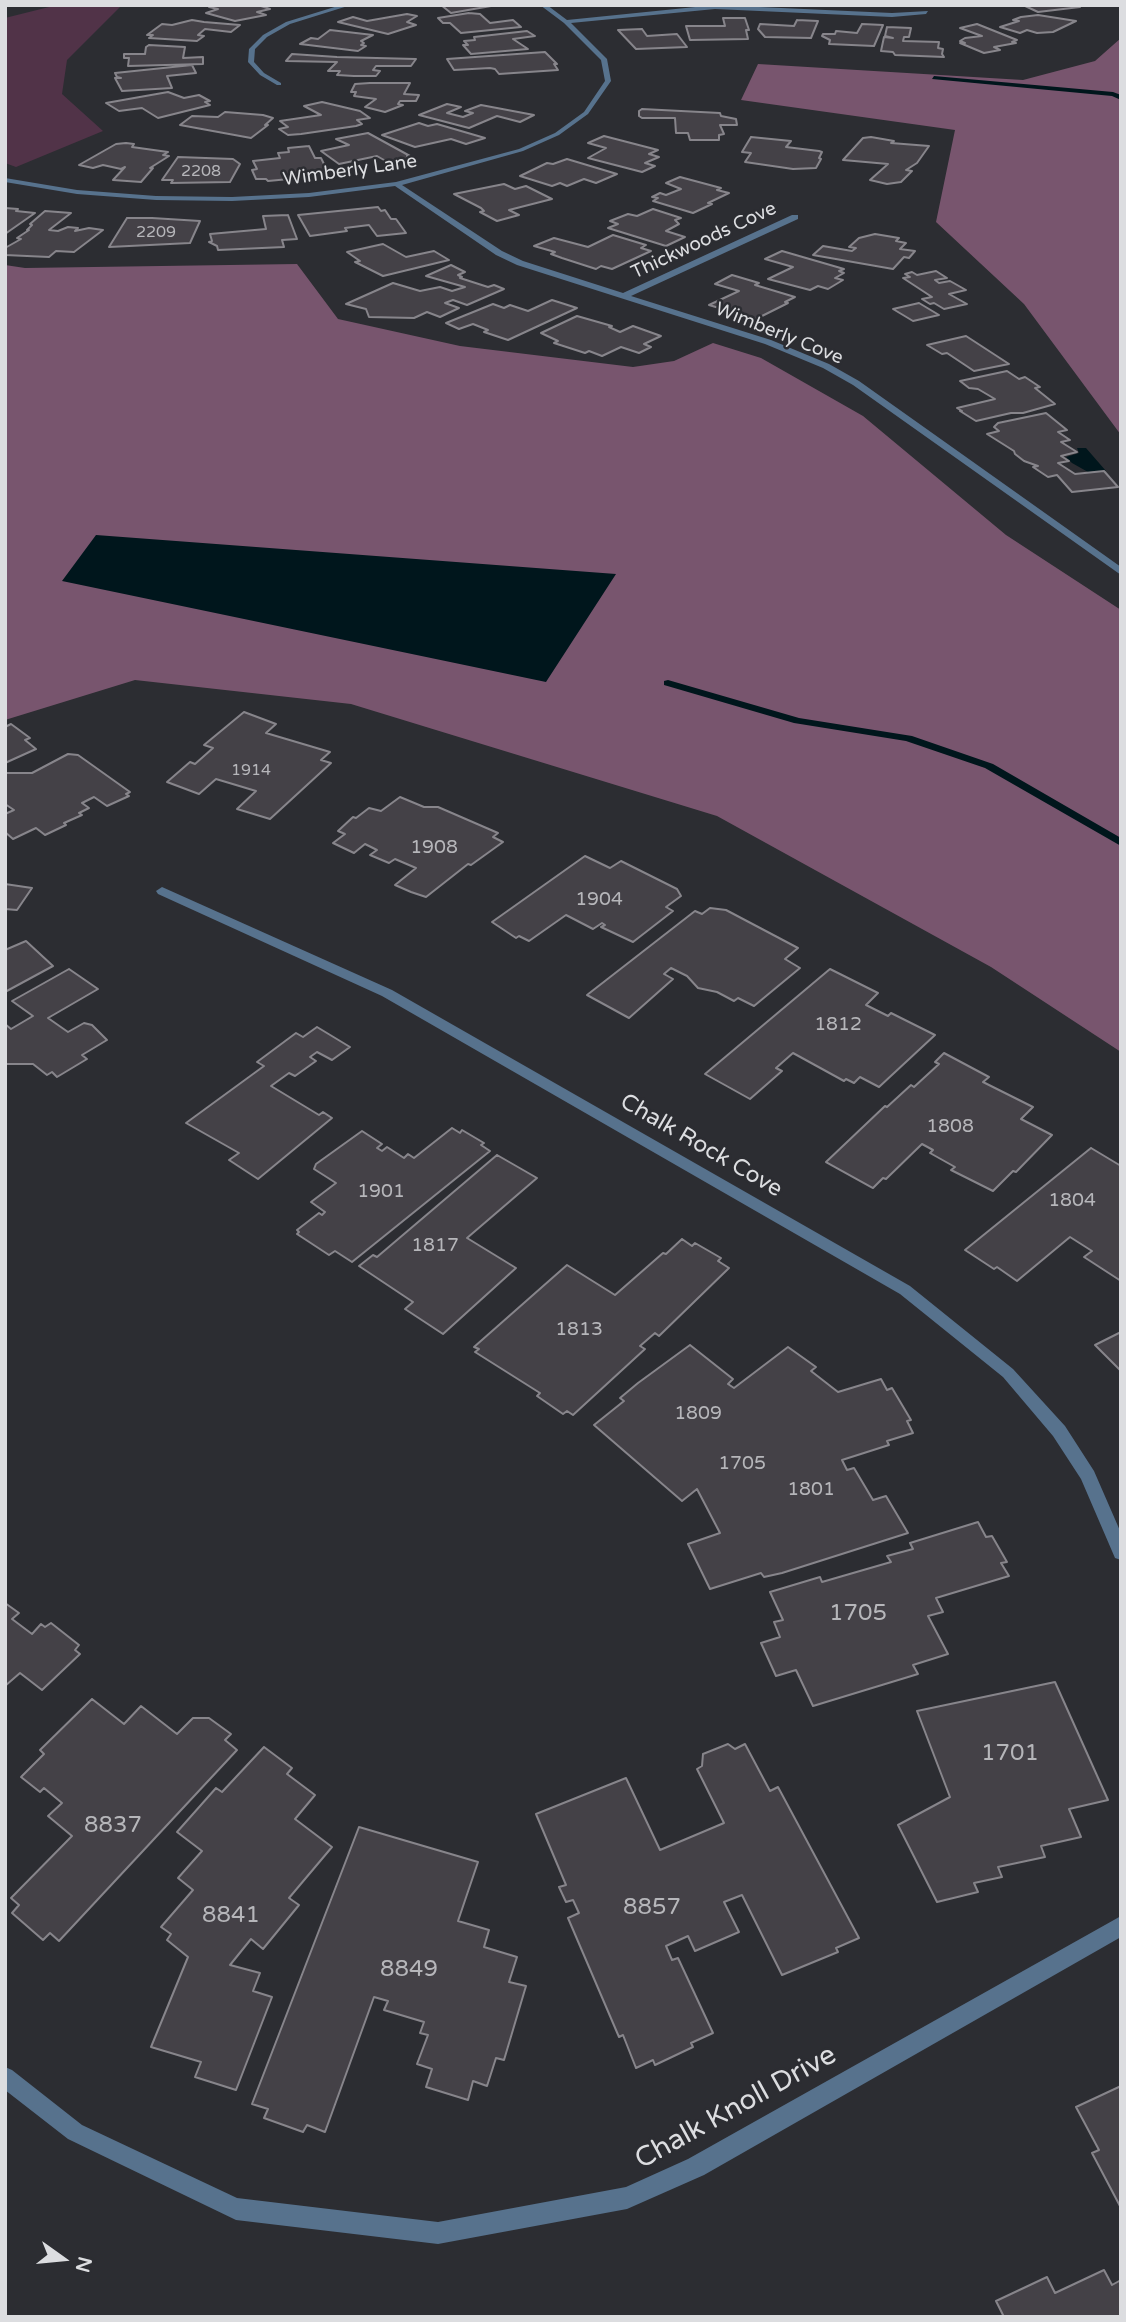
<!DOCTYPE html>
<style>
body{margin:0}
#map{position:relative;width:1126px;height:2322px;overflow:hidden;background:#2c2d32;font-family:"Varela Round",sans-serif}
canvas{display:block}
.frame{position:absolute;inset:0;border:7px solid #dcdde0;pointer-events:none}
.north{position:absolute;left:28px;top:2224px;width:70px;height:70px;-webkit-text-stroke:5px #2c2d32;paint-order:stroke;rotate:105deg;font-size:19px;font-weight:700;line-height:28px;text-align:center;color:#dcdde0}
.north::after{content:'';display:block;margin:auto;width:24px;height:32px;background:#dcdde0;clip-path:polygon(50% 0,100% 100%,50% 72%,0 100%)}
</style>
<div id="map">
<canvas width="1126" height="2322"></canvas>
<div class="frame"></div>
<div class="north">N</div>
</div>
<script>
const g = document.querySelector('canvas').getContext('2d');
g.lineJoin = 'round';
function paint(path, color) { g.fillStyle = color; g.fill(path, 'evenodd'); }
const toPath = rows => new Path2D(rows.map(r => 'M' + r).join(''));
function stroke(path, color, width, dash) { g.strokeStyle = color; g.lineWidth = width; g.lineCap = dash ? 'butt' : 'round'; g.setLineDash(dash || []); g.stroke(path); }
function write(font, color, halo, rows, align = 'center') {
  g.font = font + ' "Varela Round",sans-serif'; g.lineWidth = 5; g.setLineDash([]); g.textBaseline = 'middle'; g.strokeStyle = halo; g.fillStyle = color; for (const [text, x, y, turn = 0] of rows) {
    g.save(); g.translate(x, y); g.rotate((+turn || 0) * Math.PI / 180); g.textAlign = isNaN(turn) ? turn : align; if (halo) g.strokeText(text, 0, 0); g.fillText(text, 0, 0); g.restore();
  }
}
const green = toPath([
 [57,5,122,5,67,60,62,94,103,131,16,167,5,163,5,18]
]);
const forest = toPath([
 [1121,38,1121,435,1024,304,936,222,955,130,741,100,758,64,1023,80,1095,61],
 [297,264,338,319,460,346,633,367,674,361,713,343,761,358,863,416,1006,535,1121,610,1121,1052,991,967,717,816,351,704,135,680,5,720,5,265,25,268]
]);
const water = toPath([
 [1077,448,1086,448,1106,471,1088,472,1072,463,1066,457,1079,453],
 [96,535,616,574,546,682,62,581]
]);
const stream = toPath([
 [934,76,1113,92,1121,95,1121,100,1112,96,932,79,934,76],
 [668,680,799,718,912,736,993,764,1121,838,1121,846,985,768,906,741,794,723,664,685,664,681,668,680]
]);
const building = toPath([
 [214,5,258,5,270,9,257,12,266,15,235,21,206,13,218,9,209,7,214,5],
 [441,5,490,5,491,6,451,13,441,5],
 [1023,5,1079,5,1080,7,1038,12,1023,5],
 [469,13,480,14,490,23,513,20,521,27,461,33,450,23,443,23,438,18,469,13],
 [407,14,417,16,407,22,416,25,388,34,338,22,353,17,367,21,407,14],
 [1038,15,1076,21,1053,32,1037,33,1027,30,1020,33,1000,27,1019,21,1013,20,1021,17,1038,15],
 [723,18,745,18,749,30,746,30,748,39,690,40,686,26,725,26,723,18],
 [192,20,204,22,240,25,231,32,205,29,198,35,204,36,197,41,149,38,153,35,147,35,162,24,172,25,192,20],
 [797,20,818,21,811,38,765,37,758,29,760,24,794,26,797,20],
 [862,24,883,25,874,46,829,44,830,40,822,36,823,34,835,34,836,31,857,33,862,24],
 [977,24,1017,40,1012,42,1016,43,994,47,1000,50,984,53,960,43,965,43,960,41,965,38,982,36,960,28,977,24],
 [887,27,911,28,909,37,904,37,903,41,939,42,938,48,943,49,942,54,944,57,895,55,893,52,881,51,884,37,893,38,885,36,887,27],
 [642,29,647,36,677,34,687,47,636,49,618,30,642,29],
 [330,30,373,35,361,41,364,43,361,45,366,46,358,51,300,44,311,38,318,39,330,30],
 [527,31,535,36,513,39,528,49,471,54,463,45,468,45,464,41,475,40,474,37,527,31],
 [149,45,185,47,183,58,203,57,203,64,128,66,129,58,124,58,124,54,145,54,146,47,149,45],
 [545,52,557,64,554,64,558,70,499,74,495,69,490,68,454,70,447,59,545,52],
 [292,54,337,57,416,59,411,66,376,66,373,70,380,71,376,76,354,76,337,75,340,71,328,71,337,62,286,61,292,54],
 [192,65,196,73,167,76,172,88,122,91,115,78,121,78,117,77,115,73,192,65],
 [370,83,410,83,404,94,419,95,416,101,400,101,398,104,403,105,385,112,365,107,376,99,354,96,356,92,351,92,355,84,370,83],
 [168,92,184,98,199,95,210,101,205,102,210,105,158,118,142,108,119,111,106,103,168,92],
 [322,102,360,111,370,118,357,120,362,124,356,126,301,134,288,135,279,129,288,127,280,121,321,115,304,106,322,102],
 [447,104,461,107,447,113,463,117,473,113,465,111,481,105,534,115,520,122,497,116,469,128,419,115,447,104],
 [642,109,720,113,721,116,736,119,737,125,720,125,724,134,719,135,719,140,690,140,688,133,676,133,675,118,642,118,639,116,639,111,642,109],
 [225,112,263,115,273,118,265,125,268,125,251,138,180,125,192,116,218,117,225,112],
 [419,123,428,126,437,124,485,138,466,144,451,139,415,147,382,135,419,123],
 [368,133,410,156,407,156,413,160,391,164,377,156,339,164,321,151,349,145,336,139,368,133],
 [604,136,658,150,649,154,659,157,645,163,655,166,642,172,588,158,606,148,588,143,604,136],
 [751,137,791,141,786,147,819,151,822,152,819,158,821,159,816,168,793,169,745,162,751,153,742,152,751,137],
 [871,137,894,141,891,143,929,146,917,163,906,170,912,171,901,182,887,184,870,180,888,164,843,160,863,138,871,137],
 [126,143,134,144,132,147,168,152,163,155,169,156,150,168,153,168,141,182,113,180,125,167,121,169,103,165,93,168,79,165,116,144,126,143],
 [309,146,315,158,321,158,327,170,303,172,306,177,300,178,268,181,266,179,256,179,252,170,257,169,253,161,280,158,278,153,289,152,288,148,309,146],
 [178,157,233,159,240,164,230,182,171,183,173,180,162,180,178,157],
 [567,159,617,174,596,183,584,179,567,186,560,183,552,186,520,176,547,163,553,164,567,159],
 [680,177,721,188,717,190,729,193,708,203,712,204,693,213,653,201,658,198,652,197,660,193,666,195,681,189,666,183,680,177],
 [504,184,515,189,526,186,552,199,509,210,519,215,497,221,480,212,484,211,481,208,454,194,504,184],
 [378,207,381,211,385,210,391,219,396,219,406,233,377,236,369,225,345,228,347,231,310,236,298,215,378,207],
 [5,208,18,209,16,211,35,213,5,234,5,208],
 [653,209,681,218,675,220,679,224,666,231,685,237,666,246,608,228,618,224,610,221,628,214,637,216,653,209],
 [45,211,71,213,49,230,58,231,68,227,78,228,75,231,89,228,103,230,74,252,56,251,49,257,5,255,5,248,21,239,17,238,29,230,27,230,32,225,30,224,45,211],
 [288,215,297,239,282,240,284,247,218,250,217,246,209,242,212,241,210,234,266,229,263,216,288,215],
 [127,218,152,218,200,221,190,243,109,247,127,218],
 [875,234,899,238,896,241,906,243,900,249,915,251,909,258,904,257,893,269,813,255,823,246,852,251,856,248,849,247,859,238,875,234],
 [613,235,646,245,641,248,651,251,612,269,601,266,596,269,562,258,551,254,555,252,534,246,554,238,588,247,613,235],
 [383,244,406,257,434,251,449,260,383,276,355,262,360,261,347,252,383,244],
 [782,251,844,269,839,271,844,273,835,278,843,280,828,289,818,286,810,290,768,279,793,267,765,259,782,251],
 [451,265,465,272,458,275,462,277,460,278,488,287,494,285,504,289,467,305,453,300,445,303,459,308,440,317,427,312,414,318,369,317,366,309,346,304,393,283,420,291,440,287,452,291,465,287,426,276,451,265],
 [936,271,947,278,935,280,939,283,950,281,966,290,949,294,967,304,944,309,934,303,930,304,922,299,932,297,903,278,910,277,905,274,912,272,917,275,936,271],
 [732,275,759,283,755,285,795,297,785,302,788,303,756,319,709,305,739,291,715,284,732,275],
 [552,300,577,308,508,340,484,332,488,330,473,324,459,329,446,323,493,304,504,308,510,305,528,311,552,300],
 [919,303,939,315,913,321,893,309,919,303],
 [577,316,612,326,609,327,620,332,633,326,661,336,644,344,651,347,639,353,621,347,602,356,589,351,585,353,554,343,558,341,541,333,577,316],
 [966,336,1009,364,974,371,947,353,942,354,927,345,966,336],
 [1007,371,1019,379,1025,377,1040,387,1035,388,1055,404,1023,413,1011,413,976,421,960,411,962,411,957,408,995,399,978,389,969,388,960,381,1007,371],
 [1046,413,1067,430,1058,432,1070,440,1061,442,1077,452,1061,456,1069,461,1058,463,1075,474,1104,471,1118,487,1072,492,1057,475,1048,477,1033,467,1038,466,1024,461,1015,454,1014,451,987,434,999,431,994,427,998,423,1046,413],
 [244,712,276,724,266,733,330,752,321,760,331,763,270,819,237,809,256,791,216,779,199,794,167,782,190,762,195,764,213,748,204,745,244,712],
 [11,724,30,738,25,740,36,749,5,763,5,727,11,724],
 [68,754,78,755,130,792,126,794,129,796,107,806,94,797,82,803,89,808,79,813,82,815,64,823,66,825,45,835,36,828,13,839,5,832,5,814,14,810,5,804,5,773,32,773,68,754],
 [400,797,424,807,438,807,498,833,493,837,503,842,471,865,468,864,426,897,411,892,395,885,416,868,395,859,389,863,370,855,377,850,365,844,354,853,333,843,345,834,338,831,353,817,356,818,369,808,381,811,400,797],
 [585,856,610,868,621,861,677,889,681,896,666,907,673,911,633,942,601,927,605,925,602,923,593,929,566,915,529,941,519,936,516,938,492,922,585,856],
 [5,884,32,888,17,910,5,909,5,884],
 [710,908,726,910,798,948,785,959,800,968,754,1006,738,998,734,1001,717,992,698,988,687,976,671,968,664,974,673,979,629,1018,587,995,695,911,702,914,710,908],
 [26,941,53,966,5,992,5,950,26,941],
 [69,969,98,989,48,1018,68,1032,84,1023,92,1025,107,1040,82,1055,87,1059,57,1077,52,1072,47,1075,33,1064,5,1064,5,1024,11,1029,33,1016,12,1001,69,969],
 [830,969,878,993,866,1005,888,1016,891,1013,935,1035,879,1087,860,1077,854,1083,846,1079,844,1081,793,1053,776,1068,782,1071,750,1099,705,1074,830,969],
 [317,1027,350,1047,332,1060,317,1052,310,1057,316,1061,295,1076,289,1073,271,1086,319,1115,323,1112,332,1118,258,1179,229,1160,239,1153,186,1123,264,1066,257,1062,296,1033,303,1037,317,1027],
 [944,1053,989,1077,983,1082,1033,1107,1021,1119,1052,1135,1016,1172,1013,1171,993,1191,951,1170,955,1167,930,1153,933,1150,922,1144,886,1179,883,1178,873,1188,826,1162,885,1106,887,1107,911,1085,914,1087,939,1064,935,1062,944,1053],
 [452,1128,460,1133,462,1130,484,1143,481,1145,490,1151,352,1262,335,1251,329,1255,297,1234,299,1232,297,1230,319,1213,322,1215,325,1212,311,1202,336,1183,314,1169,316,1164,362,1131,382,1144,377,1148,382,1151,387,1147,404,1158,408,1154,414,1158,452,1128],
 [1091,1148,1121,1166,1121,1281,1084,1257,1092,1251,1070,1237,1017,1281,997,1267,994,1269,965,1250,1091,1148],
 [497,1155,537,1178,467,1238,516,1268,443,1334,405,1309,413,1302,359,1266,373,1255,377,1257,497,1155],
 [682,1239,692,1246,695,1243,721,1258,718,1261,729,1268,659,1336,655,1333,640,1346,645,1349,573,1415,567,1411,563,1414,537,1396,540,1393,475,1352,479,1349,474,1347,567,1265,615,1295,663,1253,666,1254,682,1239],
 [1121,1332,1121,1371,1095,1345,1121,1332],
 [690,1345,733,1379,728,1384,734,1388,788,1347,816,1367,811,1371,838,1392,881,1379,887,1390,892,1388,911,1420,907,1421,913,1433,887,1441,889,1445,842,1460,847,1470,854,1468,873,1500,886,1496,908,1533,782,1573,764,1577,761,1573,710,1589,688,1544,720,1533,697,1489,682,1501,594,1425,624,1401,620,1398,638,1383,690,1345],
 [978,1522,986,1537,992,1536,1007,1562,1001,1563,1009,1576,936,1598,943,1612,928,1616,948,1654,913,1665,918,1674,813,1706,796,1670,776,1676,761,1643,780,1637,774,1622,783,1620,770,1592,820,1577,822,1582,891,1562,887,1556,913,1549,910,1543,978,1522],
 [5,1603,19,1613,12,1619,32,1634,41,1624,45,1627,51,1623,79,1645,75,1650,80,1654,42,1690,20,1673,5,1686,5,1603],
 [1055,1682,1108,1800,1069,1809,1081,1837,1041,1846,1045,1857,998,1867,1002,1877,974,1883,978,1892,937,1902,898,1825,950,1797,917,1711,1055,1682],
 [92,1699,124,1724,141,1706,177,1734,193,1718,209,1718,231,1734,225,1740,237,1750,59,1941,50,1933,43,1940,12,1913,19,1905,11,1898,72,1836,48,1816,62,1803,44,1788,40,1792,21,1777,44,1754,40,1750,92,1699],
 [728,1744,735,1749,745,1744,770,1791,778,1787,859,1938,836,1948,838,1952,782,1975,742,1895,724,1902,739,1932,695,1951,688,1936,666,1946,672,1960,678,1958,713,2033,691,2043,693,2047,655,2065,653,2060,636,2068,623,2035,619,2037,568,1918,579,1913,573,1900,566,1902,559,1887,566,1885,536,1814,626,1778,660,1850,724,1823,697,1769,702,1766,703,1754,728,1744],
 [264,1747,292,1768,287,1774,315,1795,295,1819,332,1847,289,1898,299,1905,263,1949,251,1939,230,1965,260,1973,253,1991,272,1997,236,2090,195,2077,201,2062,151,2047,188,1957,167,1940,171,1934,161,1927,193,1890,178,1878,202,1851,177,1832,216,1788,222,1792,264,1747],
 [359,1827,478,1862,458,1921,489,1930,484,1947,517,1957,509,1982,526,1986,504,2060,496,2058,487,2086,473,2081,468,2100,426,2087,432,2069,417,2064,428,2035,420,2033,424,2022,384,2010,388,2001,374,1997,325,2132,307,2125,303,2132,264,2118,268,2109,252,2104,359,1827],
 [1121,2086,1121,2208,1092,2153,1099,2150,1076,2107,1121,2086],
 [1104,2270,1112,2285,1121,2280,1121,2317,1004,2317,996,2301,1047,2277,1055,2293,1104,2270]
]);
const street = toPath([
 [341,5,351,5,290,24,267,37,255,49,254,62,264,73,281,83,281,85,277,85,260,75,248,62,249,49,263,35,286,22,341,5],
 [540,5,547,5,567,20,715,5,892,13,928,11,926,14,892,17,715,9,571,23,607,59,611,81,588,114,559,135,523,151,402,185,502,251,523,261,623,293,792,215,798,215,798,219,631,296,771,340,829,364,859,381,1121,567,1121,575,853,385,823,368,765,344,517,265,496,255,395,186,309,197,232,201,156,200,77,194,5,182,5,178,77,190,156,196,232,197,309,193,396,182,519,149,555,133,584,112,605,81,601,60,564,23,540,5],
 [162,887,392,990,910,1286,1013,1369,1065,1426,1094,1471,1121,1533,1121,1560,1115,1558,1081,1479,1053,1436,1003,1377,900,1294,382,996,158,894,156,891,162,887],
 [1121,1916,1121,1937,704,2175,627,2209,438,2244,236,2220,68,2139,5,2090,5,2067,12,2070,82,2125,237,2198,438,2222,626,2187,688,2159,1121,1916]
]);
const farNumbernames = [
 ["2208",201,172],
 ["2209",156,233],
 ["1914",251,771]
];
const farStreetnames = [
 ["Wimberly Lane",350,171,-8],
 ["Thickwoods Cove",704,241,-25],
 ["Wimberly Cove",779,334,22]
];
const numberNames = [
 ["1908",434,848],
 ["1904",599,900],
 ["1812",838,1025],
 ["1808",950,1127],
 ["1901",381,1192],
 ["1804",1072,1201],
 ["1817",435,1246],
 ["1813",579,1330],
 ["1809",698,1414],
 ["1705",742,1464],
 ["1801",811,1490]
];
const streetNames = [
 ["Chalk Rock Cove",701,1146,30]
];
const nearNumbernames = [
 ["1705",858,1614],
 ["1701",1010,1754],
 ["8837",113,1826],
 ["8857",652,1908],
 ["8841",231,1916],
 ["8849",409,1970]
];
const nearStreetnames = [
 ["Chalk Knoll Drive",736,2108,-29]
];
paint(green, '#513348');
paint(forest, '#78556e');
paint(water, '#00161c');
paint(stream, '#00161c');
paint(building, '#444147');
stroke(building, '#87858b', 2);
paint(street, '#57728d');
write('16px', '#b6b6ba', null, farNumbernames);
write('19px', '#dcdde0', '#2c2d32', farStreetnames);
write('19px', '#b6b6ba', null, numberNames);
write('23px', '#dcdde0', '#2c2d32', streetNames);
write('23px', '#b6b6ba', null, nearNumbernames);
write('28px', '#dcdde0', '#2c2d32', nearStreetnames);
</script>
